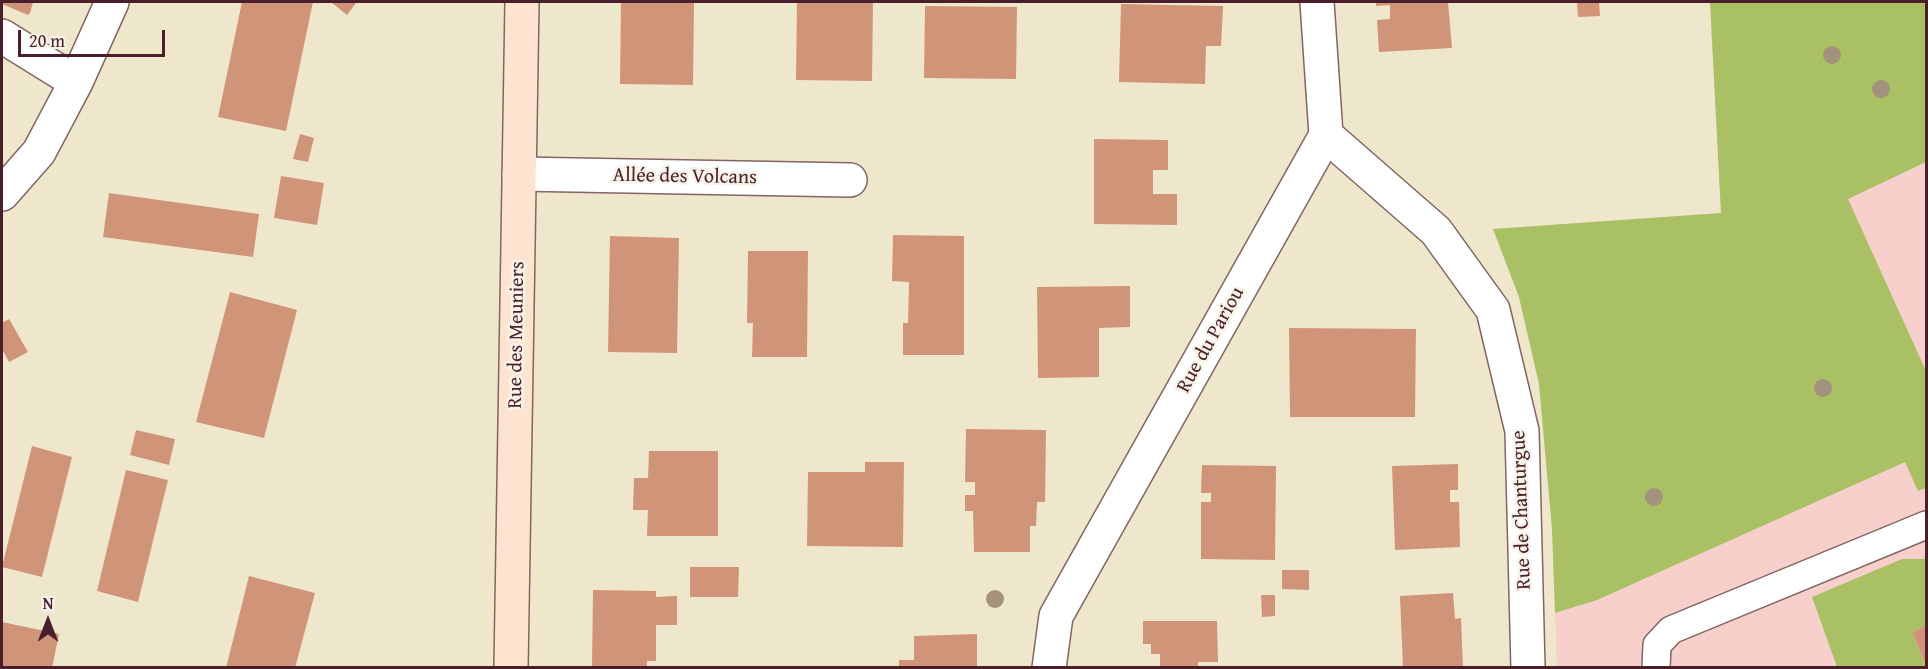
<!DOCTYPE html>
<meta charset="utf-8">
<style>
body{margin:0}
#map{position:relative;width:1928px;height:669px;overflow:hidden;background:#eee7cc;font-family:"Gentium Book Plus",serif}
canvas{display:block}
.frame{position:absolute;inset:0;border:3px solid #4a1f2b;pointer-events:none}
.north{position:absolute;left:18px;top:591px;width:60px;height:60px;-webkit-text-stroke:4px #f7f3e8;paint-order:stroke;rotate:0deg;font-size:16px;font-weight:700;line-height:24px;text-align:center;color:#4a1f2b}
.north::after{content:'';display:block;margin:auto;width:21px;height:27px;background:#4a1f2b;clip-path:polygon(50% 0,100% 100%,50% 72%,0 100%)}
.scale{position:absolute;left:18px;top:30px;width:147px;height:27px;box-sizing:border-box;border:3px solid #4a1f2b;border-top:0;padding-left:8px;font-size:18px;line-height:21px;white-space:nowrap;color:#4a1f2b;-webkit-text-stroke:4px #f7f3e8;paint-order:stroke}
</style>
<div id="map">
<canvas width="1928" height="669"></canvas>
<div class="frame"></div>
<div class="north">N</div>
<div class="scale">20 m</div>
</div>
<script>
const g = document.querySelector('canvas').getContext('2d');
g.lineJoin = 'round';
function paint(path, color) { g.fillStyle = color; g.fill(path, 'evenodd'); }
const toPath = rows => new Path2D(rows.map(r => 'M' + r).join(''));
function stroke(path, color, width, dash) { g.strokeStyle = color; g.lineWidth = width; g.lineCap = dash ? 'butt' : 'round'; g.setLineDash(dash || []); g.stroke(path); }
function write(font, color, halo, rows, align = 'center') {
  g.font = font + ' "Gentium Book Plus",serif'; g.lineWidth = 5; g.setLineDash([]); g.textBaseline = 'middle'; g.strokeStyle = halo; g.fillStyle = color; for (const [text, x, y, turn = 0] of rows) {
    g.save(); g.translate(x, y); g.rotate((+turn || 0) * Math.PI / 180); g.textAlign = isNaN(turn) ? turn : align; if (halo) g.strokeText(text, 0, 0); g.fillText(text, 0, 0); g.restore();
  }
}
const built = toPath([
 [1710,2,1926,2,1926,667,1557,667,1552,529,1539,384,1519,297,1493,229,1721,213]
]);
const green = toPath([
 [1710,2,1926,2,1926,162,1848,199,1926,371,1926,488,1918,491,1905,462,1597,600,1555,613,1552,529,1539,384,1519,297,1493,229,1721,213],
 [1902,559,1926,559,1926,625,1912,632,1926,667,1837,667,1812,597]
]);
const building = toPath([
 [2,2,33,2,30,13,28,15,2,4],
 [242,2,313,2,286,131,218,117],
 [331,2,354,2,356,3,347,15],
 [621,2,694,2,693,85,620,84],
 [797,2,873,2,872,81,796,80],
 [1376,2,1448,2,1452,48,1379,52,1377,20,1390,19,1390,5,1376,6],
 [1577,2,1599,2,1600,16,1578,17],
 [1121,4,1223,6,1221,46,1206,46,1205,84,1119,82],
 [925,6,1017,7,1016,79,924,78],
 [300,134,314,138,308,162,293,159],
 [1094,139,1168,140,1168,170,1153,170,1153,194,1177,194,1177,225,1094,224],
 [281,176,324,183,317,225,274,218],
 [109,193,259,214,253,257,103,237],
 [893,235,964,236,964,355,903,355,903,323,908,323,909,282,892,281],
 [610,236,679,238,677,353,608,352],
 [748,251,808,251,807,357,752,357,753,323,747,323],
 [1130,286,1130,327,1099,328,1099,377,1038,378,1037,287],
 [230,292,297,310,264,438,196,422],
 [9,319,28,352,9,362,2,349,2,323],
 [1289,328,1416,329,1415,417,1290,417],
 [966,429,1046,430,1045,502,1037,502,1036,526,1030,526,1030,552,974,552,973,511,965,511,965,495,975,495,975,482,965,482],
 [136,430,175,439,169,465,130,455],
 [32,446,72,457,42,577,2,567],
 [649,451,718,451,718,536,647,536,648,510,633,510,634,478,648,478],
 [865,462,904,462,903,547,807,546,808,472,865,472],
 [1458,464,1458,490,1450,490,1450,502,1459,502,1460,547,1395,550,1392,466],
 [1202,465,1276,466,1275,560,1201,559,1201,502,1211,502,1211,493,1201,493],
 [126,470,168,480,138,602,97,591],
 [690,567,739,567,738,597,690,597],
 [1282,570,1309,570,1309,590,1282,589],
 [249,576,315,593,295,668,226,668],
 [593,590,656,591,656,597,677,596,677,625,656,625,656,661,647,661,647,668,592,668],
 [1453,593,1455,619,1461,618,1463,668,1403,668,1400,596],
 [1261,595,1275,595,1275,616,1262,617],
 [1143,621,1217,621,1218,662,1198,662,1198,668,1160,668,1160,654,1151,654,1151,644,1143,644],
 [2,622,59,634,52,668,2,668],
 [1926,625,1926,666,1912,632],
 [977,634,977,668,899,668,899,660,914,660,914,636]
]);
const service = toPath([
 [1656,668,1657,645,1671,630,1926,525]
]);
const minor = toPath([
 [2,36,76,82],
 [1326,135,1436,231,1493,310,1522,431,1528,668],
 [519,174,850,180],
 [2,194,39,152,76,82,112,2],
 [1049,668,1056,616,1326,135,1317,2]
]);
const secondary = toPath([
 [511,668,522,2]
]);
const trees = [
 [1832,55],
 [1881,89],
 [1823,388],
 [1654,497],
 [995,599]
];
const streetNames = [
 ["Allée des Volcans",685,177,1],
 ["Rue des Meuniers",517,335,-89],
 ["Rue du Pariou",1211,340,-61],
 ["Rue de Chanturgue",1522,510,-92]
];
paint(built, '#f7d0cb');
paint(green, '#a9c065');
paint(building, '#d09579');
stroke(service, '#836563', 30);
stroke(minor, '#836563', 36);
stroke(secondary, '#836563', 36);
stroke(service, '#fff', 27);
stroke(minor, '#fff', 33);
stroke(secondary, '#fde4d1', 33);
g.fillStyle = '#a3937d';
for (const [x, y] of trees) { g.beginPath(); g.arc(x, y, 9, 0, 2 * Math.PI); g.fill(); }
write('20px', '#4a1f2b', '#f7f3e8', streetNames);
</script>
